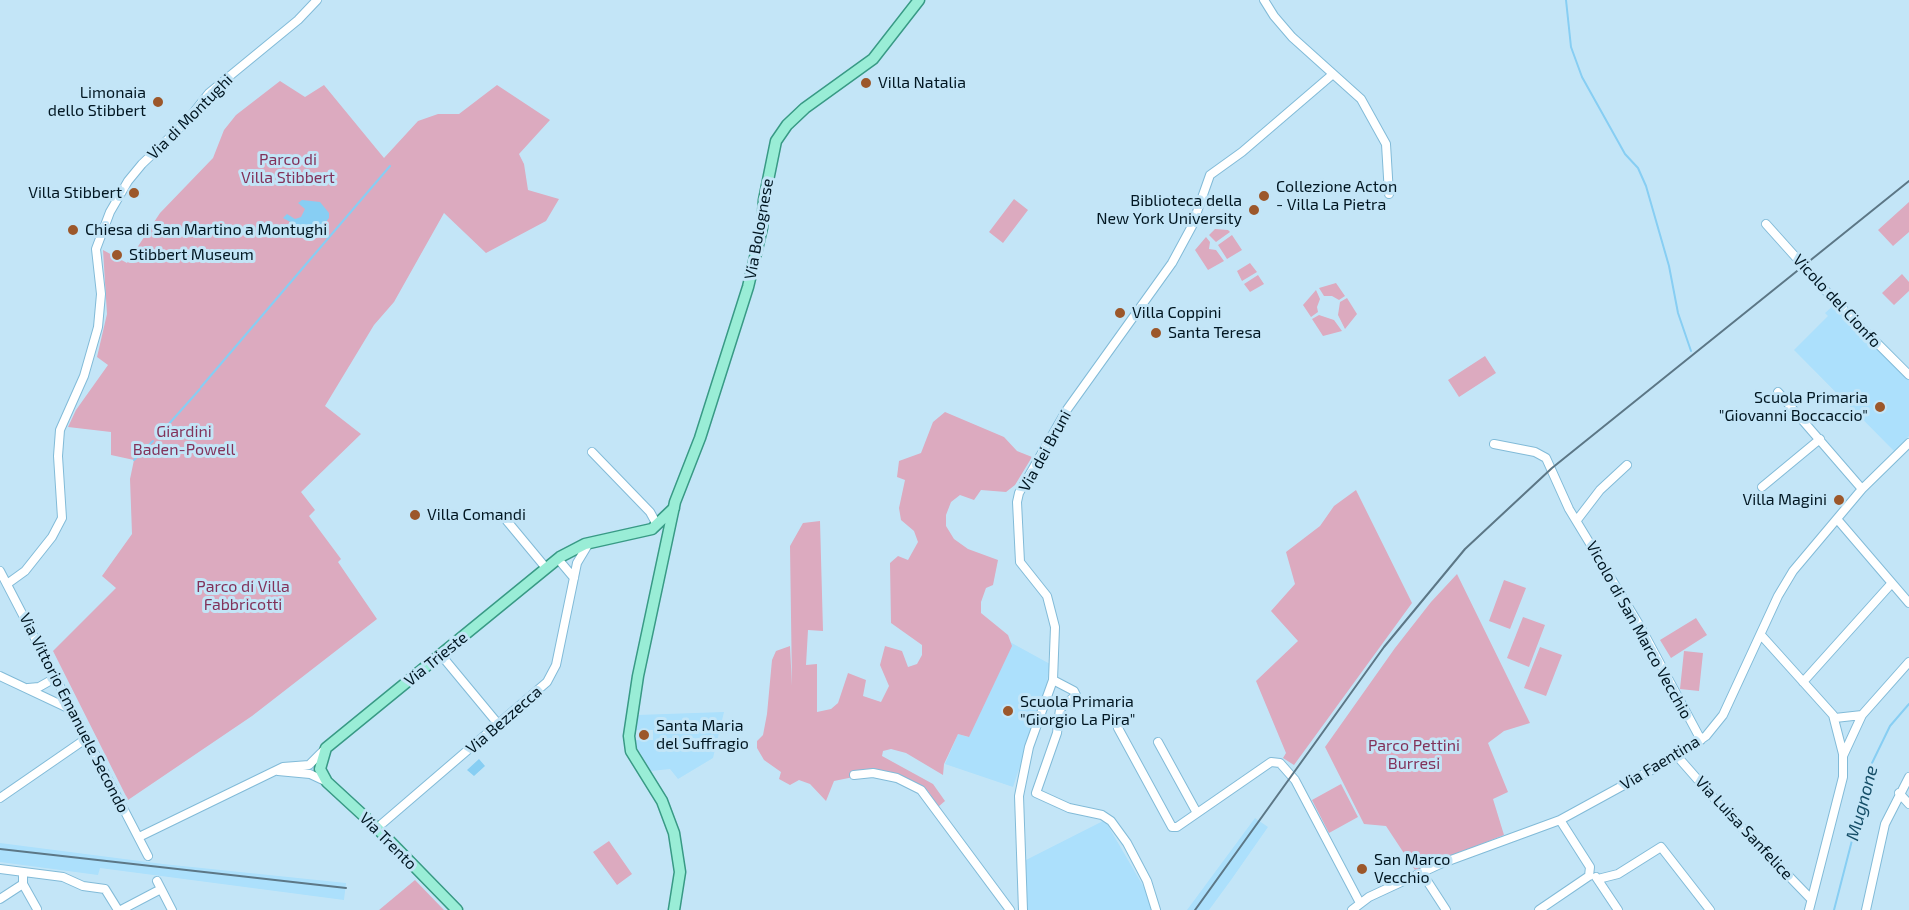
<!DOCTYPE html>
<style>
body{margin:0}
canvas{display:block;background:#c3e5f7}
</style>
<canvas width="1909" height="910"></canvas>
<script>
const g = document.querySelector('canvas').getContext('2d');
g.lineJoin = 'round';
function paint(path, color) { g.fillStyle = color; g.fill(path, 'evenodd'); }
const toPath = rows => new Path2D(rows.map(r => 'M' + r).join(''));
function stroke(path, color, width, dash) { g.strokeStyle = color; g.lineWidth = width; g.lineCap = dash ? 'butt' : 'round'; g.setLineDash(dash || []); g.stroke(path); }
function write(font, color, halo, rows, align = 'center') {
  g.font = font + ' "Exo 2",sans-serif'; g.lineWidth = 6; g.setLineDash([]); g.textBaseline = 'middle'; g.strokeStyle = halo; g.fillStyle = color; for (const [text, x, y, turn = 0] of rows) {
    g.save(); g.translate(x, y); g.rotate((+turn || 0) * Math.PI / 180); g.textAlign = isNaN(turn) ? turn : align; if (halo) g.strokeText(text, 0, 0); g.fillText(text, 0, 0); g.restore();
  }
}
const built = toPath([
 [1834,305,1909,378,1909,436,1894,451,1794,350,1828,316,1825,313],
 [1008,641,1050,664,1046,688,1013,787,945,764,958,734,968,737],
 [724,712,713,758,678,779,670,769,651,771,636,746,635,740,653,740,653,730,635,730,637,715],
 [1255,818,1268,827,1231,880,1209,910,1187,910],
 [1103,821,1107,824,1149,896,1152,910,1026,910,1024,861],
 [0,843,163,864,346,883,344,900,100,868,98,875,0,862]
]);
const green = toPath([
 [280,81,305,97,324,85,384,158,418,121,438,114,459,114,497,85,550,120,519,154,524,164,528,190,559,199,546,221,486,253,444,213,394,302,374,325,325,406,361,434,301,492,315,510,309,516,341,559,338,562,377,619,252,716,128,800,53,651,116,588,102,576,132,534,130,479,134,460,111,455,111,432,68,427,76,410,108,365,97,357,107,314,103,250,127,263,160,213,213,158,224,130,236,115],
 [1014,199,1028,210,1003,243,989,232],
 [1909,202,1909,232,1893,246,1878,230],
 [1215,229,1228,230,1230,232,1216,242,1209,235],
 [1232,235,1242,250,1227,259,1218,245],
 [1206,237,1210,242,1209,249,1216,250,1224,261,1208,270,1195,250],
 [1250,263,1257,272,1242,281,1237,271],
 [1902,274,1909,282,1909,291,1894,305,1882,293],
 [1258,275,1264,284,1250,292,1244,284],
 [1336,283,1345,296,1339,300,1332,296,1324,296,1319,288],
 [1316,290,1320,299,1317,307,1318,312,1311,317,1303,305],
 [1347,298,1357,314,1345,329,1338,315,1340,302],
 [1319,315,1334,320,1342,331,1323,336,1312,319],
 [1485,356,1496,373,1459,397,1448,380],
 [945,412,1004,437,1017,451,1032,457,1015,485,1006,492,981,490,974,500,960,495,951,502,946,515,946,526,954,539,968,549,998,560,993,585,986,588,981,602,981,613,1008,635,1012,646,969,737,958,734,944,764,943,775,906,753,891,749,883,751,882,756,933,784,945,801,938,807,928,791,916,783,883,771,834,781,826,801,810,784,799,780,790,785,779,779,781,772,764,760,757,748,757,741,763,735,767,714,772,660,776,651,790,646,792,686,790,546,803,523,820,521,823,631,808,630,806,665,817,664,817,712,831,709,838,703,848,673,866,680,863,696,881,702,889,686,880,665,885,646,902,651,908,667,917,664,922,655,922,645,891,623,890,563,898,556,908,560,918,542,914,531,901,520,899,508,905,480,897,477,899,461,921,453,933,422],
 [1356,490,1412,603,1294,765,1283,758,1286,753,1256,681,1298,641,1271,611,1295,584,1286,552,1320,526,1334,506],
 [1457,574,1530,723,1504,731,1488,743,1508,792,1493,799,1504,835,1415,870,1386,826,1364,824,1325,747,1395,648,1431,602],
 [1504,580,1526,588,1510,629,1489,621],
 [1523,617,1545,625,1529,667,1507,658],
 [1696,618,1707,635,1671,658,1660,640],
 [1540,647,1562,655,1546,696,1524,688],
 [1684,651,1703,653,1699,691,1680,689],
 [1341,784,1358,817,1329,833,1312,800],
 [609,841,632,874,617,885,593,852],
 [415,880,444,910,379,910]
]);
const water = toPath([
 [302,200,320,202,329,213,329,218,314,237,303,233,294,224,283,218,287,214,295,219,301,217,305,209,298,203],
 [479,759,485,766,474,776,467,770]
]);
const stream = toPath([
 [1566,0,1571,47,1582,77,1625,154,1638,168,1646,186,1669,266,1678,313,1691,351],
 [201,387,390,166],
 [159,435,200,389],
 [134,460,153,441],
 [1834,910,1872,763,1890,726,1909,704]
]);
const minor = toPath([
 [1264,0,1274,16,1292,37,1361,99,1386,144,1389,194],
 [1766,224,1835,301,1909,375],
 [1778,392,1862,489],
 [1494,444,1535,452,1546,458,1569,509,1640,626,1701,740],
 [592,452,650,512,656,523],
 [1762,487,1820,439],
 [1837,519,1909,603],
 [1577,520,1600,490,1627,465],
 [507,521,546,568],
 [558,559,574,578],
 [0,571,148,856],
 [7,584,25,571,52,537,62,518,58,456,60,430,84,376,98,327,101,294,96,249,110,212,128,181,142,164,186,122,209,93,298,20,317,0],
 [1761,635,1833,715,1843,754],
 [441,655,499,725],
 [0,676,72,710],
 [1053,680,1074,691,1076,695,1060,709,1057,733,1036,793,1069,808,1102,815,1111,821,1127,843,1147,881,1156,910],
 [1803,682,1891,584],
 [28,688,39,687,55,678],
 [1835,718,1862,715],
 [1118,728,1172,827,1177,827,1271,762,1280,763,1295,780,1360,903],
 [1158,742,1197,813],
 [1677,756,1720,805,1811,899],
 [278,771,310,774,327,782],
 [854,775,873,773,897,778,921,790,1010,910],
 [1899,793,1909,804],
 [0,798,87,738],
 [1560,820,1590,867,1589,876],
 [377,828,547,682,556,665,577,563,589,543],
 [139,837,283,767,309,765,326,748],
 [0,869,63,877,83,886,105,889,118,910],
 [1422,873,1446,910],
 [1596,877,1618,910],
 [1598,879,1618,874,1661,847,1710,910],
 [157,881,172,910],
 [23,884,37,909],
 [0,899,23,884,23,872],
 [121,910,161,889],
 [1023,910,1019,796,1029,747,1053,680,1055,627,1047,596,1020,562,1017,502,1019,493,1066,411,1172,263,1192,226,1210,175,1242,152,1333,74],
 [1352,910,1369,897,1440,864,1560,820,1677,756,1706,736,1723,715,1778,596,1793,571,1862,489,1909,443],
 [1539,910,1589,876],
 [1809,910,1843,777,1843,756,1862,715,1909,662],
 [1866,910,1885,824,1909,777]
]);
const major = toPath([
 [652,529,674,508],
 [457,910,377,828,327,782,320,769,326,748,560,557,585,544,652,529],
 [674,910,680,872,674,833,662,801,631,751,629,736,638,676,675,502,700,438,748,287,762,228,764,200,776,141,787,125,805,108,873,59,919,0]
]);
const rail = toPath([
 [0,849,346,888],
 [1195,910,1384,647,1465,549,1552,468,1909,181]
]);
const markers = [
 [866,83,6,"#9c572a"],
 [158,102,6,"#9c572a"],
 [134,193,6,"#9c572a"],
 [1264,196,6,"#9c572a"],
 [1254,210,6,"#9c572a"],
 [73,230,6,"#9c572a"],
 [117,255,6,"#9c572a"],
 [1120,313,6,"#9c572a"],
 [1156,333,6,"#9c572a"],
 [1880,407,6,"#9c572a"],
 [1839,500,6,"#9c572a"],
 [415,515,6,"#9c572a"],
 [1008,711,6,"#9c572a"],
 [644,735,6,"#9c572a"],
 [1362,869,6,"#9c572a"]
];
const poiNames = [
 ["Villa Natalia",878,83],
 ["Limonaia",146,93,"right"],
 ["dello Stibbert",146,111,"right"],
 ["Collezione Acton",1276,187],
 ["- Villa La Pietra",1276,205],
 ["Villa Stibbert",122,193,"right"],
 ["Biblioteca della",1242,201,"right"],
 ["New York University",1242,219,"right"],
 ["Chiesa di San Martino a Montughi",85,230],
 ["Stibbert Museum",129,255],
 ["Villa Coppini",1132,313],
 ["Santa Teresa",1168,333],
 ["Scuola Primaria",1868,398,"right"],
 ["\"Giovanni Boccaccio\"",1868,416,"right"],
 ["Villa Magini",1827,500,"right"],
 ["Villa Comandi",427,515],
 ["Scuola Primaria",1020,702],
 ["\"Giorgio La Pira\"",1020,720],
 ["Santa Maria",656,726],
 ["del Suffragio",656,744],
 ["San Marco",1374,860],
 ["Vecchio",1374,878]
];
const streetNames = [
 ["Via di Montughi",190,117,-45],
 ["Via Bolognese",759,229,-80],
 ["Vicolo del Cionfo",1837,301,47],
 ["Via dei Bruni",1045,451,-61],
 ["Vicolo di San Marco Vecchio",1639,630,61],
 ["Via Trieste",436,659,-39],
 ["Via Vittorio Emanuele Secondo",74,713,63],
 ["Via Bezzecca",504,720,-41],
 ["Via Faentina",1660,763,-31],
 ["Via Luisa Sanfelice",1744,828,47],
 ["Via Trento",388,841,45]
];
const parkNames = [
 ["Parco di",288,160],
 ["Villa Stibbert",288,178],
 ["Giardini",184,432],
 ["Baden-Powell",184,450],
 ["Parco di Villa",243,587],
 ["Fabbricotti",243,605],
 ["Parco Pettini",1414,746],
 ["Burresi",1414,764]
];
const waterNames = [
 ["Mugnone",1862,803,-75]
];
paint(built, '#ace0fc');
paint(green, '#dcaabf');
paint(water, '#87cef3');
stroke(stream, '#87cef3', 2);
stroke(minor, '#82bbd8', 10);
stroke(major, '#389a85', 13);
stroke(minor, '#fff', 8);
stroke(major, '#99edd6', 10);
stroke(rail, '#5c7786', 2);
for (const [x, y, r, color] of markers) { const dot = new Path2D(); dot.arc(x, y, r, 0, 2 * Math.PI); g.fillStyle = color; g.fill(dot); stroke(dot, '#c3e5f7', 2); }
write('16px', '#021722', '#c3e5f7', poiNames, 'left');
write('16px', '#021722', '#c3e5f7', streetNames);
write('16px', '#82325a', '#c3e5f7', parkNames);
write('italic 18px', '#164f68', '#c3e5f7', waterNames);
</script>
